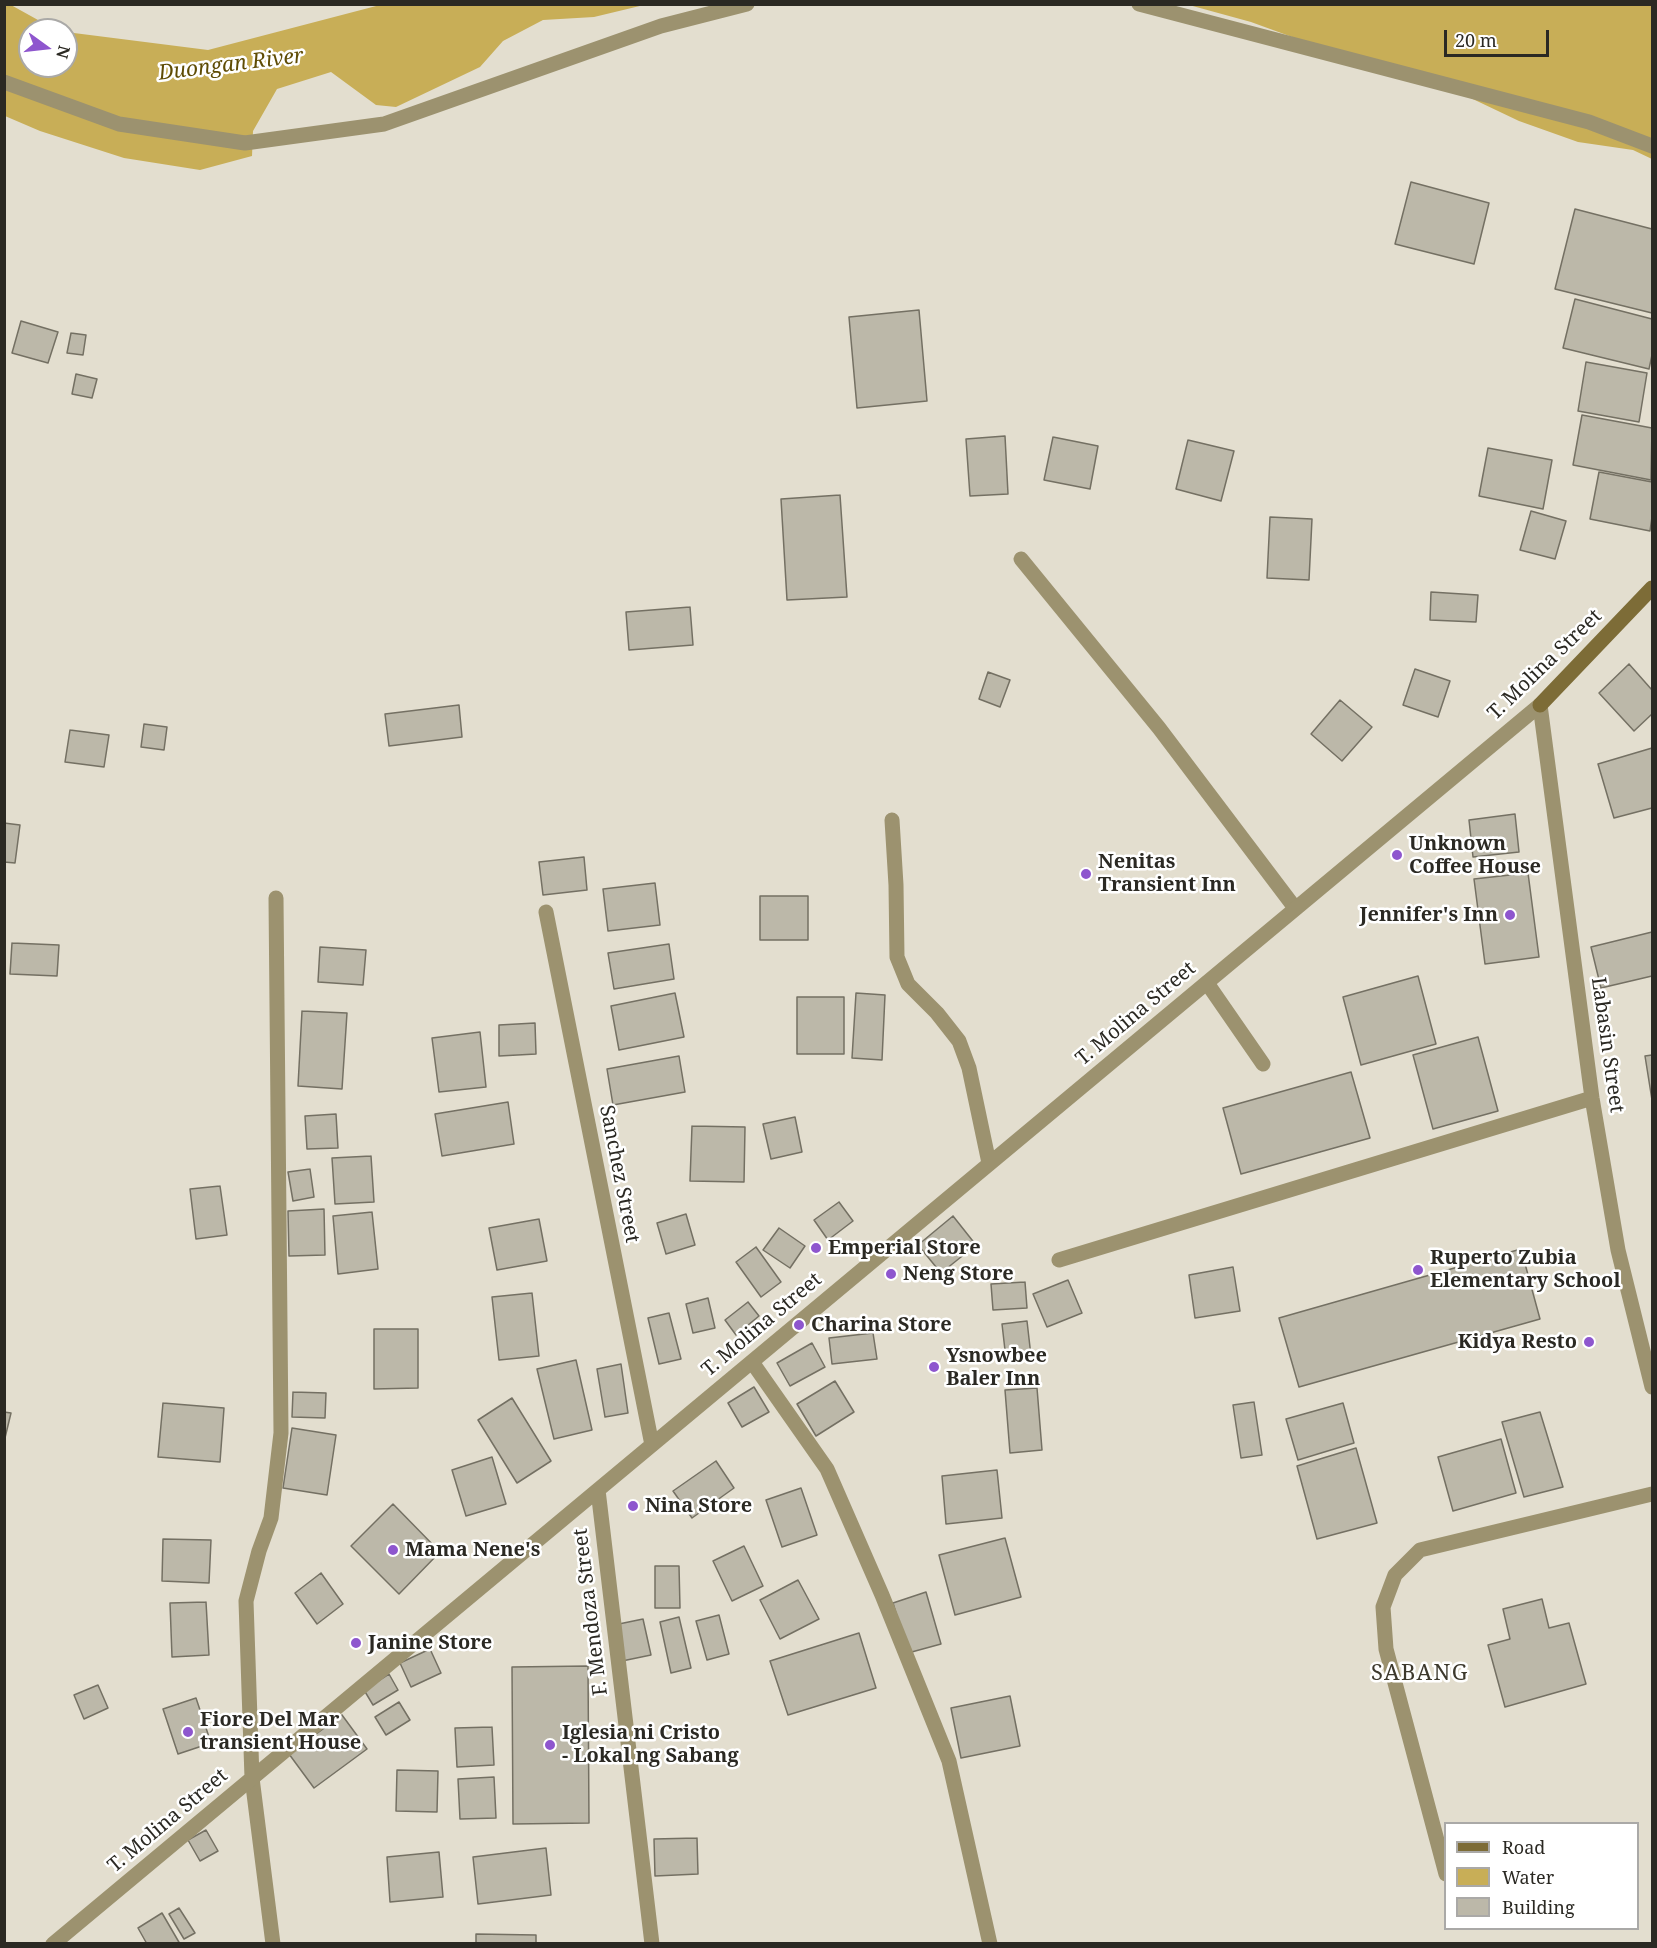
<!DOCTYPE html>
<style>
body{margin:0}
#map{position:relative;width:1657px;height:1948px;overflow:hidden;background:#e3decf;font-family:"Noto Serif",serif}
canvas{display:block}
.frame{position:absolute;inset:0;border:6px solid #2b2923;pointer-events:none}
.legend{position:absolute;left:1444px;top:1822px;width:195px;height:108px;box-sizing:border-box;background:#fff;border:2px solid #aaa9a7;margin:0;padding:8px 10px;list-style:none;font-size:18px;color:#2b2923}
.legend li{display:flex;align-items:center;gap:12px;height:30px}
.legend b{width:30px;border:2px solid #aaa9a7}
.north{position:absolute;left:18px;top:18px;width:60px;height:60px;box-sizing:border-box;background:#fff;border:2px solid #aaa9a7;border-radius:50%;rotate:105deg;font-size:16px;font-weight:700;line-height:24px;text-align:center;color:#2b2923}
.north::after{content:'';display:block;margin:auto;width:21px;height:27px;background:#8e56ce;clip-path:polygon(50% 0,100% 100%,50% 72%,0 100%)}
.scale{position:absolute;left:1444px;top:30px;width:105px;height:27px;box-sizing:border-box;border:3px solid #2b2923;border-top:0;padding-left:8px;font-size:18px;line-height:21px;white-space:nowrap;color:#2b2923;-webkit-text-stroke:4px #fff;paint-order:stroke}
</style>
<div id="map">
<canvas width="1657" height="1948"></canvas>
<div class="frame"></div>
<ul class="legend">
<li><b style="height:8px;background:#7d6c37"></b>Road</li>
<li><b style="height:16px;background:#c8ae57"></b>Water</li>
<li><b style="height:16px;background:#bcb8a9"></b>Building</li>
</ul>
<div class="north">N</div>
<div class="scale">20 m</div>
</div>
<script>
const g = document.querySelector('canvas').getContext('2d');
g.lineJoin = 'round';
function paint(path, color) { g.fillStyle = color; g.fill(path, 'evenodd'); }
const toPath = rows => new Path2D(rows.map(r => 'M' + r).join(''));
function stroke(path, color, width, dash) { g.strokeStyle = color; g.lineWidth = width; g.lineCap = dash ? 'butt' : 'round'; g.setLineDash(dash || []); g.stroke(path); }
function write(font, color, halo, rows, align = 'center') {
  g.font = font + ' "Noto Serif",serif'; g.lineWidth = 5; g.setLineDash([]); g.textBaseline = 'middle'; g.strokeStyle = halo; g.fillStyle = color; for (const [text, x, y, turn = 0] of rows) {
    g.save(); g.translate(x, y); g.rotate((+turn || 0) * Math.PI / 180); g.textAlign = isNaN(turn) ? turn : align; if (halo) g.strokeText(text, 0, 0); g.fillText(text, 0, 0); g.restore();
  }
}
const water = toPath([
 [5,5,11,5,56,30,30,30,30,66,66,66,66,32,208,50,380,5,644,5,594,17,543,20,503,41,480,67,396,107,376,105,331,72,277,89,253,131,252,156,200,170,124,158,40,131,5,116],
 [1189,5,1652,5,1652,159,1633,150,1578,142,1519,121,1416,72,1347,57,1251,22]
]);
const building = toPath([
 [1411,182,1489,203,1474,264,1395,244,1411,182],
 [1575,209,1652,229,1652,313,1555,289,1575,209],
 [1575,299,1652,319,1652,355,1649,369,1563,348,1575,299],
 [919,310,927,401,857,408,849,317,919,310],
 [21,321,58,332,48,363,12,353,21,321],
 [71,333,86,335,83,355,67,353,71,333],
 [1586,362,1647,373,1639,422,1578,411,1586,362],
 [76,374,97,379,92,398,72,394,76,374],
 [1582,415,1652,428,1651,480,1573,465,1582,415],
 [1005,436,1008,494,970,496,966,439,1005,436],
 [1053,437,1098,446,1090,489,1044,480,1053,437],
 [1188,440,1234,451,1221,501,1176,489,1188,440],
 [1488,448,1552,460,1543,509,1479,496,1488,448],
 [1599,472,1652,482,1652,517,1650,531,1590,519,1599,472],
 [840,495,847,597,787,600,781,499,840,495],
 [1531,511,1566,521,1555,559,1520,550,1531,511],
 [1270,517,1312,519,1309,580,1267,578,1270,517],
 [1431,592,1478,595,1476,622,1430,620,1431,592],
 [690,607,693,645,629,650,626,612,690,607],
 [1629,664,1652,690,1652,714,1634,731,1599,693,1629,664],
 [1415,669,1450,681,1438,717,1403,705,1415,669],
 [988,672,1010,680,1000,707,979,699,988,672],
 [1340,700,1372,727,1342,761,1311,734,1340,700],
 [459,705,462,737,389,746,385,714,459,705],
 [144,724,167,727,164,750,141,747,144,724],
 [70,730,109,735,104,767,65,762,70,730],
 [1652,748,1652,808,1614,818,1598,764,1652,748],
 [1515,814,1519,852,1473,857,1469,820,1515,814],
 [4,823,20,825,15,863,4,862,4,823],
 [584,857,587,890,543,895,539,862,584,857],
 [1528,873,1539,957,1485,964,1474,879,1528,873],
 [655,883,660,925,608,931,603,889,655,883],
 [760,896,808,896,808,940,760,940,760,896],
 [1652,932,1652,976,1601,988,1591,947,1652,932],
 [12,943,59,945,57,976,10,974,12,943],
 [669,944,674,979,614,989,608,953,669,944],
 [320,947,366,950,363,985,318,982,320,947],
 [1418,976,1436,1044,1361,1065,1343,997,1418,976],
 [675,993,684,1037,619,1050,611,1006,675,993],
 [856,993,885,995,882,1060,852,1058,856,993],
 [797,997,844,997,844,1054,797,1054,797,997],
 [302,1011,347,1013,342,1089,298,1086,302,1011],
 [535,1023,536,1054,499,1056,499,1025,535,1023],
 [480,1032,486,1087,439,1092,432,1038,480,1032],
 [1478,1037,1498,1111,1433,1129,1413,1055,1478,1037],
 [1652,1055,1652,1100,1645,1056,1652,1055],
 [679,1056,685,1092,613,1105,607,1069,679,1056],
 [1351,1072,1370,1138,1241,1174,1223,1108,1351,1072],
 [508,1102,514,1144,442,1156,435,1114,508,1102],
 [336,1114,338,1148,307,1149,305,1116,336,1114],
 [795,1117,802,1152,771,1159,763,1124,795,1117],
 [692,1126,745,1127,744,1182,690,1181,692,1126],
 [371,1156,374,1202,335,1204,332,1158,371,1156],
 [310,1169,314,1197,293,1201,288,1172,310,1169],
 [220,1186,227,1235,196,1239,190,1189,220,1186],
 [839,1202,853,1221,828,1240,814,1220,839,1202],
 [324,1209,325,1255,289,1256,288,1211,324,1209],
 [372,1212,378,1269,338,1274,333,1216,372,1212],
 [686,1214,695,1245,666,1254,657,1223,686,1214],
 [953,1216,976,1245,941,1273,918,1245,953,1216],
 [539,1219,547,1261,497,1270,489,1228,539,1219],
 [779,1228,805,1246,790,1268,763,1250,779,1228],
 [756,1247,781,1282,761,1297,736,1262,756,1247],
 [1521,1249,1540,1319,1299,1387,1279,1318,1521,1249],
 [1233,1267,1240,1311,1195,1318,1189,1275,1233,1267],
 [1068,1280,1082,1313,1047,1327,1033,1294,1068,1280],
 [1025,1282,1027,1308,993,1310,991,1284,1025,1282],
 [532,1293,539,1356,499,1360,492,1297,532,1293],
 [708,1298,715,1328,693,1333,686,1304,708,1298],
 [748,1302,759,1316,736,1335,725,1320,748,1302],
 [669,1313,681,1359,659,1364,648,1318,669,1313],
 [1027,1321,1031,1356,1006,1359,1002,1324,1027,1321],
 [374,1329,418,1329,418,1388,374,1389,374,1329],
 [873,1333,877,1359,832,1364,829,1338,873,1333],
 [812,1343,825,1367,790,1386,777,1363,812,1343],
 [576,1360,592,1430,554,1439,537,1369,576,1360],
 [621,1364,628,1413,605,1417,597,1369,621,1364],
 [835,1381,854,1412,816,1436,797,1404,835,1381],
 [754,1387,769,1412,742,1427,728,1403,754,1387],
 [1037,1388,1042,1450,1010,1453,1005,1390,1037,1388],
 [293,1392,326,1393,325,1418,292,1417,293,1392],
 [512,1398,551,1461,517,1483,478,1420,512,1398],
 [1254,1402,1262,1455,1241,1458,1233,1405,1254,1402],
 [163,1403,224,1408,220,1462,158,1457,163,1403],
 [1343,1403,1354,1443,1298,1460,1286,1419,1343,1403],
 [4,1412,11,1413,4,1442,4,1412],
 [1540,1412,1563,1487,1524,1497,1502,1422,1540,1412],
 [292,1428,336,1435,327,1495,283,1488,292,1428],
 [1501,1439,1516,1493,1453,1511,1438,1457,1501,1439],
 [1356,1448,1377,1523,1317,1539,1297,1466,1356,1448],
 [492,1457,506,1504,466,1516,452,1470,492,1457],
 [716,1461,734,1488,692,1518,673,1491,716,1461],
 [997,1470,1002,1518,946,1524,942,1476,997,1470],
 [801,1488,817,1535,782,1547,766,1500,801,1488],
 [393,1504,440,1552,399,1594,351,1546,393,1504],
 [1005,1538,1021,1597,955,1615,939,1555,1005,1538],
 [163,1539,211,1540,209,1583,162,1581,163,1539],
 [744,1546,763,1586,732,1601,713,1561,744,1546],
 [655,1566,679,1566,680,1608,655,1608,655,1566],
 [321,1573,343,1604,317,1624,295,1593,321,1573],
 [798,1580,819,1619,780,1639,760,1600,798,1580],
 [926,1592,941,1644,908,1653,893,1603,926,1592],
 [1542,1599,1549,1628,1569,1623,1586,1684,1505,1707,1488,1645,1510,1639,1503,1609,1542,1599],
 [206,1602,209,1655,172,1657,170,1603,206,1602],
 [719,1615,729,1654,707,1660,696,1621,719,1615],
 [679,1617,691,1668,671,1673,660,1622,679,1617],
 [643,1619,651,1655,622,1661,614,1625,643,1619],
 [859,1633,876,1688,788,1715,770,1661,859,1633],
 [430,1649,441,1673,411,1687,400,1663,430,1649],
 [588,1666,589,1823,513,1824,512,1667,588,1666],
 [389,1674,398,1690,373,1705,364,1690,389,1674],
 [98,1685,108,1708,84,1719,74,1695,98,1685],
 [1010,1696,1020,1746,961,1758,951,1708,1010,1696],
 [196,1698,211,1743,178,1754,163,1709,196,1698],
 [399,1702,410,1720,386,1735,375,1717,399,1702],
 [342,1715,367,1749,314,1788,289,1754,342,1715],
 [492,1727,494,1765,457,1767,455,1728,492,1727],
 [397,1770,438,1771,437,1812,396,1811,397,1770],
 [494,1777,496,1818,460,1819,458,1779,494,1777],
 [206,1830,218,1851,200,1861,188,1840,206,1830],
 [697,1838,698,1874,655,1876,654,1839,697,1838],
 [546,1848,551,1895,478,1904,473,1857,546,1848],
 [439,1852,443,1897,390,1902,387,1857,439,1852],
 [179,1908,195,1933,184,1939,169,1914,179,1908],
 [162,1913,180,1944,147,1944,138,1928,162,1913],
 [476,1934,536,1935,536,1944,476,1944,476,1934]
]);
const lane = toPath([
 [1021,559,1159,728,1295,908],
 [1207,983,1263,1064],
 [252,1778,273,1944],
 [1446,1874,1386,1649,1383,1607,1395,1575,1420,1550,1652,1494]
]);
const street = toPath([
 [1139,4,1589,122,1652,146],
 [4,82,119,124,245,143,384,124,661,26,747,4],
 [1540,705,1592,1098,1618,1250,1652,1387],
 [892,820,896,885,897,957,908,984,937,1013,959,1041,969,1068,989,1163],
 [546,912,652,1445],
 [1059,1260,1592,1098],
 [752,1362,827,1469,882,1595,949,1761,990,1944],
 [598,1490,652,1944],
 [252,1778,246,1601,259,1551,271,1518,281,1433,276,898],
 [53,1944,1540,705]
]);
const secondary = toPath([
 [1540,705,1652,588]
]);
const markers = [
 [1397,855,6,"#8e56ce"],
 [1086,874,6,"#8e56ce"],
 [1510,915,6,"#8e56ce"],
 [816,1248,6,"#8e56ce"],
 [1418,1270,6,"#8e56ce"],
 [891,1274,6,"#8e56ce"],
 [799,1325,6,"#8e56ce"],
 [1589,1342,6,"#8e56ce"],
 [934,1367,6,"#8e56ce"],
 [633,1506,6,"#8e56ce"],
 [393,1550,6,"#8e56ce"],
 [356,1643,6,"#8e56ce"],
 [188,1732,6,"#8e56ce"],
 [550,1745,6,"#8e56ce"]
];
const streetNames = [
 ["T. Molina Street",1545,665,-44],
 ["T. Molina Street",1136,1014,-40],
 ["Labasin Street",1607,1045,82],
 ["Sanchez Street",619,1174,79],
 ["T. Molina Street",762,1325,-40],
 ["F. Mendoza Street",591,1612,-97],
 ["T. Molina Street",168,1821,-40]
];
const poiNames = [
 ["Unknown",1409,844],
 ["Coffee House",1409,867],
 ["Nenitas",1098,862],
 ["Transient Inn",1098,885],
 ["Jennifer's Inn",1498,915,"right"],
 ["Emperial Store",828,1248],
 ["Ruperto Zubia",1430,1258],
 ["Elementary School",1430,1281],
 ["Neng Store",903,1274],
 ["Charina Store",811,1325],
 ["Kidya Resto",1577,1342,"right"],
 ["Ysnowbee",946,1356],
 ["Baler Inn",946,1379],
 ["Nina Store",645,1506],
 ["Mama Nene's",405,1550],
 ["Janine Store",368,1643],
 ["Fiore Del Mar",200,1720],
 ["transient House",200,1743],
 ["Iglesia ni Cristo",562,1733],
 ["- Lokal ng Sabang",562,1756]
];
const waterNames = [
 ["Duongan River",231,65,-7]
];
const quarterNames = [
 ["SABANG",1420,1674]
];
paint(water, '#c8ae57');
paint(building, '#bcb8a9');
stroke(building, '#747063', 1.5);
stroke(lane, '#9c926f', 15);
stroke(street, '#9c926f', 15);
stroke(secondary, '#7d6c37', 15);
for (const [x, y, r, color] of markers) { const dot = new Path2D(); dot.arc(x, y, r, 0, 2 * Math.PI); g.fillStyle = color; g.fill(dot); stroke(dot, '#fff', 2); }
write('20px', '#2b2923', '#fff', streetNames);
write('bold 20px', '#2b2923', '#fff', poiNames, 'left');
write('italic 21px', '#5f4c05', '#fff', waterNames);
g.letterSpacing = '1.5px';
write('22px', '#3d392d', '#fff', quarterNames);
g.letterSpacing = '0px';
</script>
